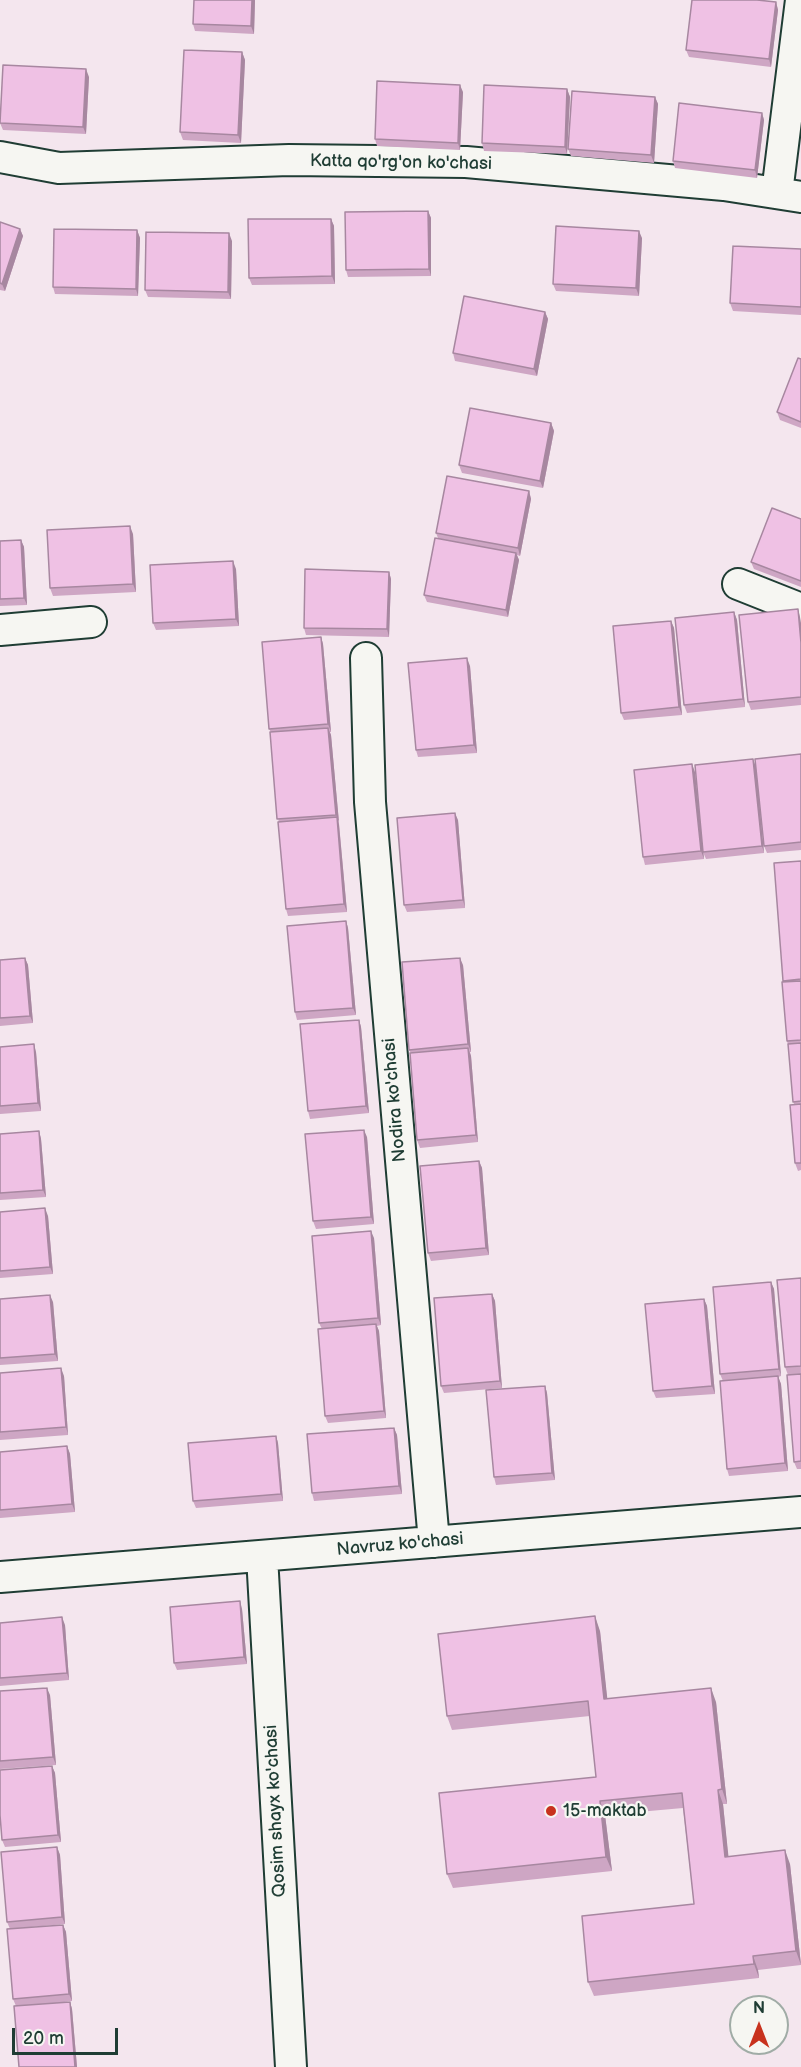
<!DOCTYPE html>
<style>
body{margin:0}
#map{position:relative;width:801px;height:2067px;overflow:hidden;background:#f4e6ee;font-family:"Balsamiq Sans",sans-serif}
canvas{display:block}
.north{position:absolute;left:729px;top:1995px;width:60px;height:60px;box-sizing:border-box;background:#f6f6f2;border:2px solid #a0aca6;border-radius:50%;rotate:0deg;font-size:16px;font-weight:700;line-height:24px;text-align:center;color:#1f3d34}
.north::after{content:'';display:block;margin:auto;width:21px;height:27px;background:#c8321e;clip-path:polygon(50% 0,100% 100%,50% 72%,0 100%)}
.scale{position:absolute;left:12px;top:2028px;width:106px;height:27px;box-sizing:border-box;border:3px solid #1f3d34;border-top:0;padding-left:8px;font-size:18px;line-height:21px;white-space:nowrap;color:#1f3d34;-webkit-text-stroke:4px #f6f6f2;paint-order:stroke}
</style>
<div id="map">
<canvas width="801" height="2067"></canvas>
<div class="north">N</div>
<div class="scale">20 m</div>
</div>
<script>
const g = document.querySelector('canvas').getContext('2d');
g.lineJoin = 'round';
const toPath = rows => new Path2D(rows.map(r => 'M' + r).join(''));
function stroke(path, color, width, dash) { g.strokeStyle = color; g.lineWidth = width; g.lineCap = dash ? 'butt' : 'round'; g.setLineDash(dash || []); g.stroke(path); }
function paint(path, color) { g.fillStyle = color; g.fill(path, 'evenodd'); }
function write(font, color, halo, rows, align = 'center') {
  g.font = font + ' "Balsamiq Sans",sans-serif'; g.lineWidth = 4.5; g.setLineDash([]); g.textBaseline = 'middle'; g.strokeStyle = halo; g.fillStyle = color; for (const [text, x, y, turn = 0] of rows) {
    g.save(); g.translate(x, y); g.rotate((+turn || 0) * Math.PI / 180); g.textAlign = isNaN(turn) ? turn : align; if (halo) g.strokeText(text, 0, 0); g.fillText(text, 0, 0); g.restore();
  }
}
const street = toPath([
 [0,157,59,168,289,160,466,162,724,185,801,197],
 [777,193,801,0],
 [738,584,801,609],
 [0,630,91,622],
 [366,658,370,802,434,1542],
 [262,1556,291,2067],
 [0,1577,801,1512]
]);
const wall = toPath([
 [194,0,255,0,254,34,195,31,193,24],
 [776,2,778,10,771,67,689,57,686,50],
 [242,52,245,60,241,143,183,140,180,132],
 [89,77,86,134,3,130,0,123],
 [567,89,570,97,567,154,484,151,482,143],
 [463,92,460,150,377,146,375,139],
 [655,97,658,104,654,163,571,156,568,149],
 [762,113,764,120,757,178,675,168,673,161],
 [428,211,431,218,431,276,348,277,346,270],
 [331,219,334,226,335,284,252,285,249,278],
 [0,222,20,229,23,236,5,291,0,290],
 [137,230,140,238,138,296,55,294,53,287],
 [642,238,639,296,556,291,553,284],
 [232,241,231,299,148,297,145,290],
 [801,249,801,315,733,311,730,303],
 [545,312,548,319,537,376,455,361,453,353],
 [801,359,801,428,780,420,777,412],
 [551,423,554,431,543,488,462,473,459,465],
 [529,491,531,499,520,556,517,555,519,560,508,617,427,602,424,595,438,538,436,533],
 [801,519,801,587,754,569,751,562],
 [133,534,136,592,53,596,50,588],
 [21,540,24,547,27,605,0,606,0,541],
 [236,569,239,626,156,630,153,623],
 [389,572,391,579,389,637,306,635,304,628],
 [734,612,737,620,745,707,687,713,684,705],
 [800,617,801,705,751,710,748,702],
 [671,621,674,628,682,715,624,720,621,713],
 [321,637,323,644,331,732,330,732,331,735,347,912,288,916,286,909,271,732,269,729],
 [470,666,477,753,418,757,416,750],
 [801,754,801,850,767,853,764,846,758,788,764,853,706,859,703,852,756,767],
 [695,772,704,859,645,865,643,857],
 [458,820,465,908,407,912,404,905],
 [801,861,801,1170,798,1171,795,1163,794,1105,788,1045,787,1041,783,981],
 [346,921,348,928,356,1015,297,1020,295,1012],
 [25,958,28,965,33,1023,0,1026,0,960],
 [463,965,471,1052,470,1052,471,1056,478,1142,420,1148,417,1140,411,1053,409,1050],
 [359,1020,361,1027,369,1113,310,1119,308,1111],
 [0,1047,36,1052,41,1111,0,1114],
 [39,1131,41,1139,46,1197,0,1200,0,1134],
 [367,1137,374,1224,316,1229,313,1221],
 [479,1161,482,1168,489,1255,431,1261,428,1253],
 [0,1212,48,1216,53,1274,0,1278],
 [374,1238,381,1325,377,1326,379,1331,386,1418,328,1423,325,1416,322,1329,319,1323],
 [801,1278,801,1374,788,1375,785,1367],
 [771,1282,774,1289,781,1376,778,1377,781,1384,788,1471,729,1476,727,1469,723,1381,720,1374],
 [492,1294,495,1301,502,1388,444,1393,441,1386],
 [0,1299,53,1302,58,1361,0,1365],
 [704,1299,707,1306,715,1394,656,1398,653,1391],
 [0,1373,64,1376,68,1435,0,1440],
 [801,1374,801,1469,797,1469,794,1462],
 [545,1386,547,1393,555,1480,496,1485,494,1477],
 [394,1428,397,1435,402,1494,314,1501,312,1493],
 [276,1436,278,1443,283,1501,196,1508,193,1501],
 [67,1446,70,1454,75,1512,0,1518,0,1452],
 [242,1609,247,1664,177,1670,174,1663],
 [0,1623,65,1625,69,1680,0,1686],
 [600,1631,607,1699,716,1702,727,1804,723,1804,728,1856,790,1864,801,1965,758,1970,759,1978,594,1996,588,1982,694,1904,683,1808,605,1815,612,1871,453,1888,447,1874,596,1777,590,1716,452,1730,447,1716],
 [0,1691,50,1695,56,1765,0,1769],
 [52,1766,55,1773,61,1842,5,1847,2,1840],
 [57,1847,60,1855,65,1924,10,1929,7,1922],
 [63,1925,66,1932,72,2001,64,2002,70,2002,72,2009,77,2067,19,2067,16,2006,13,1999]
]);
const shadedWall = toPath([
 [252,0,255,0,254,34,251,26],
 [776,2,778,10,771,67,769,59],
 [242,52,245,60,241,143,238,135],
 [86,69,89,77,86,134,83,127],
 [460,85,463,92,460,150,458,143],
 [567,89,570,97,567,154,565,147],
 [655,97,658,104,654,163,651,155],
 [762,113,764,120,757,178,755,170],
 [428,211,431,218,431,276,429,269],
 [331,219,334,226,335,284,332,276],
 [20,229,23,236,5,291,2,284],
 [137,230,140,238,138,296,136,289],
 [639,231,642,238,639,296,636,288],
 [229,233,232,241,231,299,228,292],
 [545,312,548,319,537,376,534,369],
 [551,423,554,431,543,488,540,481],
 [529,491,531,499,520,556,518,548],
 [130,526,133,534,136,592,133,584],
 [21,540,24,547,27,605,24,598],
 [516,553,519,560,508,617,506,610],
 [233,561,236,569,239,626,236,619],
 [389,572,391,579,389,637,387,629],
 [798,609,800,617,801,623,801,643],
 [734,612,737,620,745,707,743,699],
 [671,621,674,628,682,715,679,707],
 [321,637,323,644,331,732,328,724],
 [467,658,470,666,477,753,474,745],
 [328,728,331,735,339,822,336,815],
 [753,759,756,767,764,853,762,846],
 [692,764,695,772,704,859,701,851],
 [455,813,458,820,465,908,463,900],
 [337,817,339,825,347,912,344,904],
 [346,921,348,928,356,1015,353,1008],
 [25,958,28,965,33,1023,30,1016],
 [460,958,463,965,471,1052,468,1044],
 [359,1020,361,1027,369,1113,366,1106],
 [34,1044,36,1052,41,1111,38,1103],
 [468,1048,471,1056,478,1142,476,1135],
 [364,1130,367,1137,374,1224,371,1217],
 [39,1131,41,1139,46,1197,43,1190],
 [479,1161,482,1168,489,1255,486,1248],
 [45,1208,48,1216,53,1274,50,1267],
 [371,1231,374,1238,381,1325,378,1318],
 [771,1282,774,1289,781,1376,779,1369],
 [492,1294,495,1301,502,1388,500,1381],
 [50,1295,53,1302,58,1361,55,1354],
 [704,1299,707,1306,715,1394,712,1386],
 [376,1324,379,1331,386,1418,384,1411],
 [61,1368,64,1376,68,1435,66,1427],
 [778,1376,781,1384,788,1471,785,1463],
 [545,1386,547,1393,555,1480,552,1473],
 [394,1428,397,1435,402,1494,399,1486],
 [276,1436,278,1443,283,1501,281,1494],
 [67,1446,70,1454,75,1512,72,1504],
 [240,1601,242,1609,247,1664,244,1657],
 [595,1616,600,1631,609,1714,604,1699],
 [62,1617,65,1625,69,1680,67,1673],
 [47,1688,50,1695,56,1765,53,1757],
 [711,1688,716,1702,727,1804,722,1789],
 [52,1766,55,1773,61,1842,58,1835],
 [718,1790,723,1804,730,1871,725,1857],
 [600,1801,605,1815,612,1871,606,1857],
 [57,1847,60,1855,65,1924,62,1917],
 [785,1850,790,1864,801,1965,796,1951],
 [63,1925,66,1932,72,2001,69,1994],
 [753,1956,758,1970,759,1978,754,1964],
 [70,2002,72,2009,77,2067,75,2067]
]);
const building = toPath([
 [194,0,252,0,251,26,193,24,194,0],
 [692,0,757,0,776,2,769,59,686,50,692,0],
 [184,50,242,52,238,135,180,132,184,50],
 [3,65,86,69,83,127,0,123,3,65],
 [377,81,460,85,458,143,375,139,377,81],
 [484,85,567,89,565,147,482,143,484,85],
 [572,91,655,97,651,155,568,149,572,91],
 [679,103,762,113,755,170,673,161,679,103],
 [428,211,429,269,346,270,345,212,428,211],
 [248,219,331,219,332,276,249,278,248,219],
 [0,222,20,229,2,284,0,283,0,222],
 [556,226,639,231,636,288,553,284,556,226],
 [54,229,137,230,136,289,53,287,54,229],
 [146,232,229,233,228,292,145,290,146,232],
 [733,246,801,249,801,307,730,303,733,246],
 [464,296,545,312,534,369,453,353,464,296],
 [798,358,801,359,801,422,777,412,798,358],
 [470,408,551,423,540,481,459,465,470,408],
 [447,476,529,491,518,548,436,533,447,476],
 [772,508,801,519,801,581,751,562,772,508],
 [130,526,133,584,50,588,47,530,130,526],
 [435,538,516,553,506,610,424,595,435,538],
 [21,540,24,598,0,599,0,541,21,540],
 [233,561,236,619,153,623,150,565,233,561],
 [305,569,389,572,387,629,304,628,305,569],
 [798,609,801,643,801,697,748,702,739,615,798,609],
 [734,612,743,699,684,705,675,618,734,612],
 [671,621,679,707,621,713,613,626,671,621],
 [321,637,328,724,269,729,262,642,321,637],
 [467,658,474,745,416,750,408,663,467,658],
 [328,728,336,815,277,819,270,732,328,728],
 [801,754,801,842,764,846,755,759,801,754],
 [753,759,762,846,703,852,695,765,753,759],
 [692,764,701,851,643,857,634,770,692,764],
 [455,813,463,900,404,905,397,818,455,813],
 [337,817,344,904,286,909,278,822,337,817],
 [801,861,801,979,783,981,774,863,801,861],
 [346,921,353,1008,295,1012,287,926,346,921],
 [25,958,30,1016,0,1018,0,960,25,958],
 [460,958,468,1044,409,1050,402,962,460,958],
 [801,981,801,1040,787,1041,782,982,801,981],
 [359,1020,366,1106,308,1111,300,1024,359,1020],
 [801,1043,801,1101,793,1102,788,1044,801,1043],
 [34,1044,38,1103,0,1106,0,1047,34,1044],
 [468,1048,476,1135,417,1140,410,1053,468,1048],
 [801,1104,801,1163,795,1163,790,1105,801,1104],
 [364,1130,371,1217,313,1221,305,1134,364,1130],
 [39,1131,43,1190,0,1193,0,1134,39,1131],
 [479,1161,486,1248,428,1253,420,1166,479,1161],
 [45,1208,50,1267,0,1271,0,1212,45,1208],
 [371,1231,378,1318,319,1323,312,1236,371,1231],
 [801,1278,801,1366,785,1367,777,1280,801,1278],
 [771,1282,779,1369,720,1374,713,1287,771,1282],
 [492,1294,500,1381,441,1386,434,1298,492,1294],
 [50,1295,55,1354,0,1358,0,1299,50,1295],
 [704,1299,712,1386,653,1391,645,1304,704,1299],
 [376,1324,384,1411,325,1416,318,1329,376,1324],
 [61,1368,66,1427,0,1432,0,1373,61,1368],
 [801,1374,801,1461,794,1462,787,1375,801,1374],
 [778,1376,785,1463,727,1469,720,1381,778,1376],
 [545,1386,552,1473,494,1477,486,1390,545,1386],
 [394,1428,399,1486,312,1493,307,1434,394,1428],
 [276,1436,281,1494,193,1501,188,1443,276,1436],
 [67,1446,72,1504,0,1510,0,1452,67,1446],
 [240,1601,244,1657,174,1663,170,1607,240,1601],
 [595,1616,604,1699,711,1688,722,1789,718,1790,725,1857,785,1850,796,1951,753,1956,754,1964,588,1982,582,1916,694,1904,682,1793,600,1801,606,1857,447,1874,439,1793,596,1777,588,1701,447,1716,438,1634,595,1616],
 [62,1617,67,1673,0,1678,0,1623,62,1617],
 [47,1688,53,1757,0,1761,0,1691,47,1688],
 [52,1766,58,1835,2,1840,0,1815,0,1770,52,1766],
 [57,1847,62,1917,7,1922,1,1852,57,1847],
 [63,1925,69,1994,13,1999,7,1929,63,1925],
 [70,2002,75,2067,19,2067,14,2006,70,2002]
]);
const markers = [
 [551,1811,6,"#c8321e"]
];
const streetNames = [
 ["Katta qo'rg'on ko'chasi",401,163,1],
 ["Nodira ko'chasi",395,1100,-95],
 ["Navruz ko'chasi",400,1545,-5],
 ["Qosim shayx ko'chasi",276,1811,-93]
];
const poiNames = [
 ["15-maktab",563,1811]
];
stroke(street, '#1f3d34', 34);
stroke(street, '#f6f6f2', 30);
paint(wall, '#cea6c4');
paint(shadedWall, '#a787a0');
paint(building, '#efc1e4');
stroke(building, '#a787a0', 1.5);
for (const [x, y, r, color] of markers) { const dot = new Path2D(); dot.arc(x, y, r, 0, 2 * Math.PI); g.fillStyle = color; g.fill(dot); stroke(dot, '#f6f6f2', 2); }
write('18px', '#1f3d34', '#f6f6f2', streetNames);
write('18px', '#1f3d34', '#f6f6f2', poiNames, 'left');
</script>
